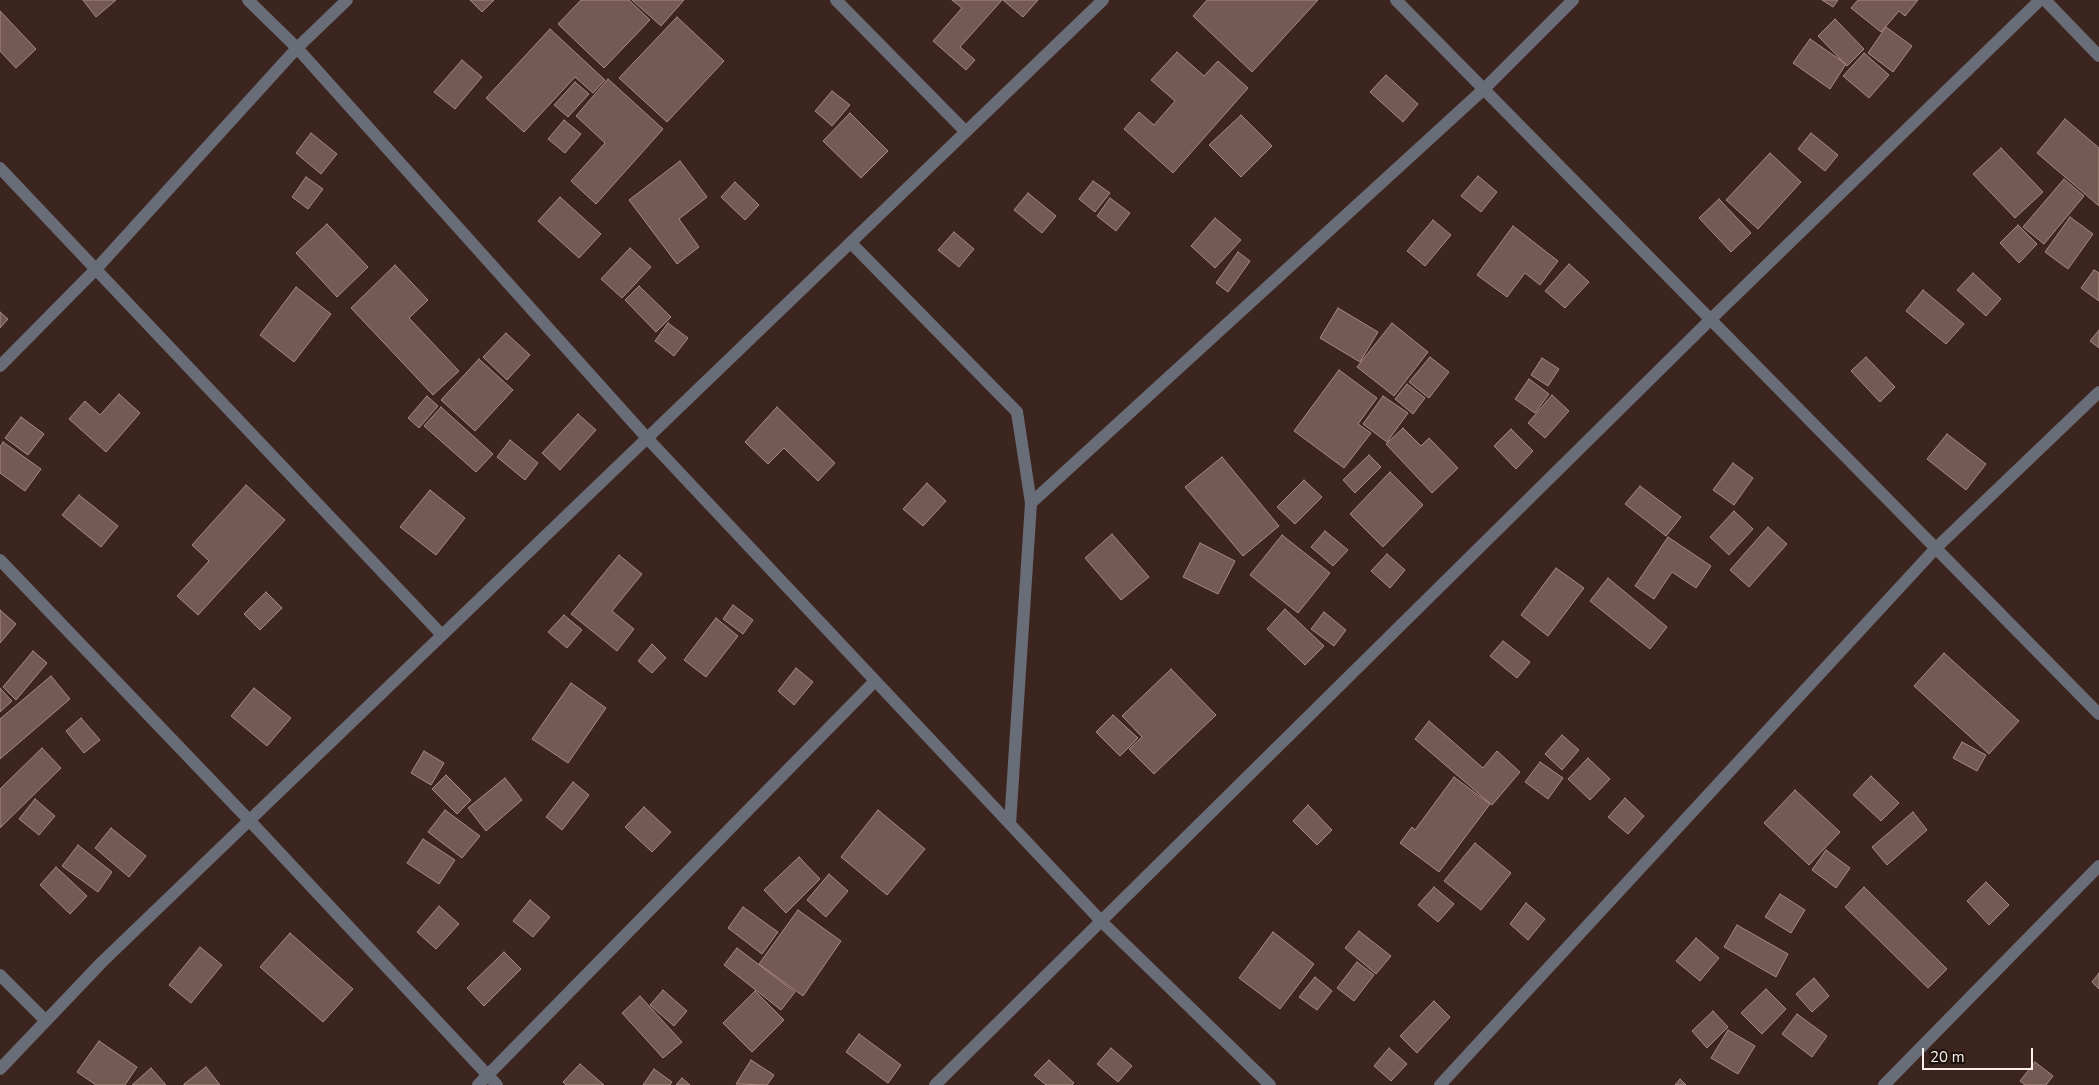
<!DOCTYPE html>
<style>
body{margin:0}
#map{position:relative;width:2099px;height:1085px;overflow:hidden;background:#3d251f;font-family:"Nunito Sans",sans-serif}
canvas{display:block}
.scale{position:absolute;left:1922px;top:1048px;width:111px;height:22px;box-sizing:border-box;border:2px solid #fef1ed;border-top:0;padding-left:6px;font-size:15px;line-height:18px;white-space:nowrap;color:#fef1ed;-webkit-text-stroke:4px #1c120e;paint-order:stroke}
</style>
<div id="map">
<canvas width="2099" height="1085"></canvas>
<div class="scale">20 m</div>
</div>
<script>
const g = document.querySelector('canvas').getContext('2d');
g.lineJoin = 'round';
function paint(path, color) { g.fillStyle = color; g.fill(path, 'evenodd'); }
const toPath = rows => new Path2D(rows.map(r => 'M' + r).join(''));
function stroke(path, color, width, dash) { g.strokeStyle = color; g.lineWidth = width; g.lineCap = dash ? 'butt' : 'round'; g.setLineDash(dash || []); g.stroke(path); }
const building = toPath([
 [83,0,116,0,96,17,83,0],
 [470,0,494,0,482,12,470,0],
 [581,0,629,0,650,20,604,68,558,24,581,0],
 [632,0,684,0,661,26,632,0],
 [952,0,1002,0,960,47,975,60,966,70,933,41,962,8,952,0],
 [1003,0,1038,0,1023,17,1003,0],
 [1207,0,1318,0,1252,72,1193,16,1207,0],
 [1822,0,1838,0,1833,7,1822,0],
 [1858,0,1918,0,1905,16,1899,11,1881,32,1851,8,1858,0],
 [0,11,36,49,16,68,0,51,0,11],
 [677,17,724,61,667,122,619,78,677,17],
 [1835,19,1864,49,1847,66,1818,36,1835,19],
 [1886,27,1912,46,1893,72,1868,53,1886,27],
 [550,29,605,80,593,93,575,77,524,132,486,98,550,29],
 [1810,39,1846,64,1830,89,1793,63,1810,39],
 [1177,52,1204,76,1218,61,1248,88,1173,173,1124,129,1139,112,1154,125,1175,101,1151,80,1177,52],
 [1864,53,1889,75,1869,98,1843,76,1864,53],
 [462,60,482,77,455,109,434,92,462,60],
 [1386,75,1418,104,1403,122,1370,92,1386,75],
 [608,79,663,129,596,204,571,181,605,143,576,116,608,79],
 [575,82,589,94,568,117,554,105,575,82],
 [832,91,850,105,832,126,815,111,832,91],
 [850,113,888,151,861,178,823,141,850,113],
 [1241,115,1272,146,1241,177,1209,145,1241,115],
 [2065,119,2099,148,2099,206,2037,153,2065,119],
 [564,120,581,134,565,153,548,139,564,120],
 [311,133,337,154,321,174,296,153,311,133],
 [1811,133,1838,155,1825,171,1798,149,1811,133],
 [2001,148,2043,192,2015,218,1973,174,2001,148],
 [1770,153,1801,182,1758,229,1726,200,1770,153],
 [680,161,707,197,679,219,699,247,677,264,629,200,680,161],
 [1478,176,1497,192,1481,212,1461,196,1478,176],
 [306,177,323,189,308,209,292,197,306,177],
 [2064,179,2084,196,2044,244,2023,227,2064,179],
 [1093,181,1110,193,1095,212,1079,199,1093,181],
 [735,182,759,205,745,220,721,197,735,182],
 [1028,193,1056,216,1042,233,1014,210,1028,193],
 [560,197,601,234,579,258,538,221,560,197],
 [1110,198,1130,213,1116,231,1097,216,1110,198],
 [1719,199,1751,233,1731,252,1699,218,1719,199],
 [2070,217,2093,234,2068,269,2045,252,2070,217],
 [1215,218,1241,240,1215,268,1191,246,1215,218],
 [1433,220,1451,235,1425,266,1407,251,1433,220],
 [327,224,368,267,337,297,296,253,327,224],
 [2018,225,2037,244,2019,263,2000,243,2018,225],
 [1513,226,1558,261,1540,285,1525,273,1507,297,1477,275,1513,226],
 [954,232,974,249,959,267,938,250,954,232],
 [630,248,651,267,622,298,601,279,630,248],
 [1238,252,1250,261,1228,292,1216,283,1238,252],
 [1569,264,1589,282,1565,308,1545,291,1569,264],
 [395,265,428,300,409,318,459,371,433,395,351,308,395,265],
 [2094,270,2099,273,2099,301,2081,288,2094,270],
 [1973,273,2001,299,1986,316,1957,290,1973,273],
 [639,286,671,317,656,332,625,300,639,286],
 [296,287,331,314,294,362,260,335,296,287],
 [1923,290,1964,324,1946,344,1906,311,1923,290],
 [1338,308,1378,332,1360,362,1320,338,1338,308],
 [0,312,8,319,0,328,0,312],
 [668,323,688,338,674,356,655,341,668,323],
 [1392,323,1428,352,1394,396,1357,367,1392,323],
 [2099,330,2099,348,2090,341,2099,330],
 [506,333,530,355,507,380,483,357,506,333],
 [1430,357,1449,372,1429,398,1409,382,1430,357],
 [1866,357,1895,387,1880,402,1851,371,1866,357],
 [1542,358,1559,369,1548,386,1531,375,1542,358],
 [479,359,513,390,475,431,441,400,479,359],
 [1339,370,1377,398,1358,424,1371,433,1344,468,1294,431,1339,370],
 [1529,379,1549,394,1535,413,1515,399,1529,379],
 [1407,384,1425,398,1413,414,1395,399,1407,384],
 [119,394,140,413,106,452,69,419,85,401,100,415,119,394],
 [1552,395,1569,411,1545,438,1528,423,1552,395],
 [427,396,438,406,419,428,408,418,427,396],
 [1383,396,1408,413,1387,442,1363,424,1383,396],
 [441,407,493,454,476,472,424,426,441,407],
 [777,407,835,463,818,481,784,448,768,464,745,442,777,407],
 [578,414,596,430,560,470,542,453,578,414],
 [21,417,44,434,28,455,5,438,21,417],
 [1403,428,1421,446,1429,438,1458,468,1432,493,1386,444,1403,428],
 [1511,429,1533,451,1516,469,1494,446,1511,429],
 [1947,434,1986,464,1966,490,1927,459,1947,434],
 [510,440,538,463,525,480,497,457,510,440],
 [3,442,41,469,25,491,0,473,0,447,3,442],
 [1369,455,1381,467,1355,493,1343,480,1369,455],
 [1222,457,1279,526,1243,556,1185,487,1222,457],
 [1733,463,1753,478,1734,505,1713,490,1733,463],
 [1390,472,1423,505,1383,547,1350,514,1390,472],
 [1304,480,1322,497,1295,524,1277,507,1304,480],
 [927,483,946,501,923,526,903,509,927,483],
 [246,485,285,520,198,615,177,596,209,561,192,545,246,485],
 [1640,486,1681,517,1666,536,1625,504,1640,486],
 [430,490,465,518,436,555,400,527,430,490],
 [79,495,118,526,101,547,62,515,79,495],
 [1734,511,1753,529,1729,555,1710,537,1734,511],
 [1768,527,1787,544,1749,587,1730,570,1768,527],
 [1325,531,1348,550,1333,566,1311,547,1325,531],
 [1112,534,1149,577,1121,600,1085,558,1112,534],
 [1282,535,1330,573,1298,613,1250,575,1282,535],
 [1668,537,1711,566,1696,588,1672,572,1654,599,1635,586,1668,537],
 [1200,543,1235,561,1218,594,1183,577,1200,543],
 [1387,554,1405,570,1390,588,1371,571,1387,554],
 [619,555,642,574,612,611,634,629,617,651,571,614,619,555],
 [1556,568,1584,588,1548,636,1521,615,1556,568],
 [1608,578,1667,627,1650,649,1590,601,1608,578],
 [266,592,282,608,260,630,244,614,266,592],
 [733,605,753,620,743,634,723,619,733,605],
 [1285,609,1324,646,1305,665,1267,629,1285,609],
 [0,610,16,624,0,643,0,610],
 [1324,612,1346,630,1334,646,1311,629,1324,612],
 [564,615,582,630,567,648,548,632,564,615],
 [716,618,738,636,706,677,684,660,716,618],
 [1503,641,1530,662,1517,678,1490,656,1503,641],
 [652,644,666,658,652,673,638,661,652,644],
 [33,651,47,663,16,700,3,687,33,651],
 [1944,653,2019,721,1989,754,1914,686,1944,653],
 [796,668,813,682,794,705,778,691,796,668],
 [1171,669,1216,715,1154,774,1129,749,1142,737,1122,716,1171,669],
 [51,676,70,699,0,759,0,719,51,676],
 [571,683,606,708,568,763,532,739,571,683],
 [0,688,12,701,0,712,0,688],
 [254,688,291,718,267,746,231,716,254,688],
 [1113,715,1138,738,1120,756,1096,732,1113,715],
 [81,718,100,740,84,753,66,731,81,718],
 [1429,721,1483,768,1497,751,1520,772,1492,805,1415,739,1429,721],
 [1562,735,1579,750,1562,770,1545,754,1562,735],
 [1962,742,1986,755,1977,771,1953,758,1962,742],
 [42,748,61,768,0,828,0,789,42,748],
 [424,751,444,763,431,785,411,773,424,751],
 [1588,758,1610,779,1590,800,1568,779,1588,758],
 [1540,762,1563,778,1548,799,1525,782,1540,762],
 [446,775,471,800,457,814,432,789,446,775],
 [1871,776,1899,803,1881,821,1853,795,1871,776],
 [1454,777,1490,804,1439,872,1400,843,1412,827,1415,830,1454,777],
 [505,778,522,800,486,831,468,808,505,778],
 [573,782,589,795,562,830,546,817,573,782],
 [1795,790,1840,832,1809,865,1764,823,1795,790],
 [1625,798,1644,816,1628,834,1608,817,1625,798],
 [35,799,55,816,39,835,19,819,35,799],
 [1308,805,1332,830,1317,845,1293,821,1308,805],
 [644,807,671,832,652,852,625,827,644,807],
 [445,810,480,836,462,858,428,832,445,810],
 [878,810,925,849,887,895,841,857,878,810],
 [1913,812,1927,830,1887,865,1872,847,1913,812],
 [111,828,146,856,129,877,95,848,111,828],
 [423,839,455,860,439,884,407,863,423,839],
 [1475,843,1511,873,1481,910,1444,881,1475,843],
 [78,845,112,872,98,892,62,866,78,845],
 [1826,850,1850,868,1836,888,1812,870,1826,850],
 [799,857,820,879,786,913,764,890,799,857],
 [56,867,87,896,70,914,40,885,56,867],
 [829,874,848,891,826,917,807,900,829,874],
 [1986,882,2009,905,1989,925,1967,901,1986,882],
 [1434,887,1454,904,1438,922,1418,905,1434,887],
 [1864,887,1947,969,1928,988,1845,907,1864,887],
 [1780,894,1805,910,1791,933,1765,917,1780,894],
 [530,900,550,917,533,937,513,921,530,900],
 [1526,903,1545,919,1528,940,1510,924,1526,903],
 [439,906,459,924,436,949,417,932,439,906],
 [743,907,778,932,762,954,728,928,743,907],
 [798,910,841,941,803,996,759,964,798,910],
 [1737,925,1788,954,1776,977,1724,947,1737,925],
 [1359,931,1391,956,1376,974,1345,948,1359,931],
 [1273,932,1314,964,1280,1009,1239,978,1273,932],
 [290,933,353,989,323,1022,260,967,290,933],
 [1696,938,1719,958,1700,981,1676,961,1696,938],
 [200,947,222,965,191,1003,169,985,200,947],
 [737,948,795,992,781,1010,724,965,737,948],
 [504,952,521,969,484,1006,467,988,504,952],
 [1357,962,1374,975,1354,1001,1337,988,1357,962],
 [2099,973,2099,989,2092,982,2099,973],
 [1315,977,1332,991,1317,1010,1299,997,1315,977],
 [1814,978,1829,996,1812,1012,1796,994,1814,978],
 [1766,989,1786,1009,1762,1034,1741,1013,1766,989],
 [663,990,687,1011,674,1026,650,1005,663,990],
 [755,991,784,1020,752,1052,723,1023,755,991],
 [640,996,682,1042,663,1058,622,1013,640,996],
 [1434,1001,1450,1017,1417,1053,1400,1036,1434,1001],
 [1713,1011,1728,1027,1707,1048,1692,1031,1713,1011],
 [1797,1014,1827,1036,1812,1057,1782,1034,1797,1014],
 [1728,1030,1755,1046,1738,1074,1711,1058,1728,1030],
 [859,1034,901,1065,888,1083,846,1052,859,1034],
 [99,1041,137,1067,125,1085,96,1085,77,1072,99,1041],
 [1111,1048,1132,1066,1118,1082,1097,1064,1111,1048],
 [1389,1048,1407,1064,1391,1081,1374,1066,1389,1048],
 [751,1060,774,1075,767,1085,736,1084,751,1060],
 [1049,1060,1074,1083,1072,1085,1046,1085,1034,1075,1049,1060],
 [2035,1062,2053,1076,2046,1085,2025,1085,2020,1081,2035,1062],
 [580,1064,604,1085,566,1085,563,1082,580,1064],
 [206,1067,220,1085,184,1085,184,1084,206,1067],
 [151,1068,166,1085,132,1085,151,1068],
 [654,1069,672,1082,670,1085,643,1085,654,1069],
 [682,1078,690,1085,676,1085,682,1078],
 [1680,1079,1686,1085,1675,1085,1680,1079]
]);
const street = toPath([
 [248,0,297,48,647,438,1102,922,1270,1085],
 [836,0,966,132],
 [1396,0,2099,714],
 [2045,0,2099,56],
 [0,168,442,635],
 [851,243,1017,412,1031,503,1010,824],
 [0,366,97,268,297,48,347,0],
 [1031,503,1484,89,1573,0],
 [0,560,249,820,497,1085],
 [0,975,46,1021],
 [0,1069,102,962,1103,0],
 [478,1085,875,681],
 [935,1085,1711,319,2040,0],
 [1440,1085,1936,548,2099,392],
 [1884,1085,2099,866]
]);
paint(building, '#745a52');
stroke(building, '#a78a81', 1);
stroke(street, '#696d78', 12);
</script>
